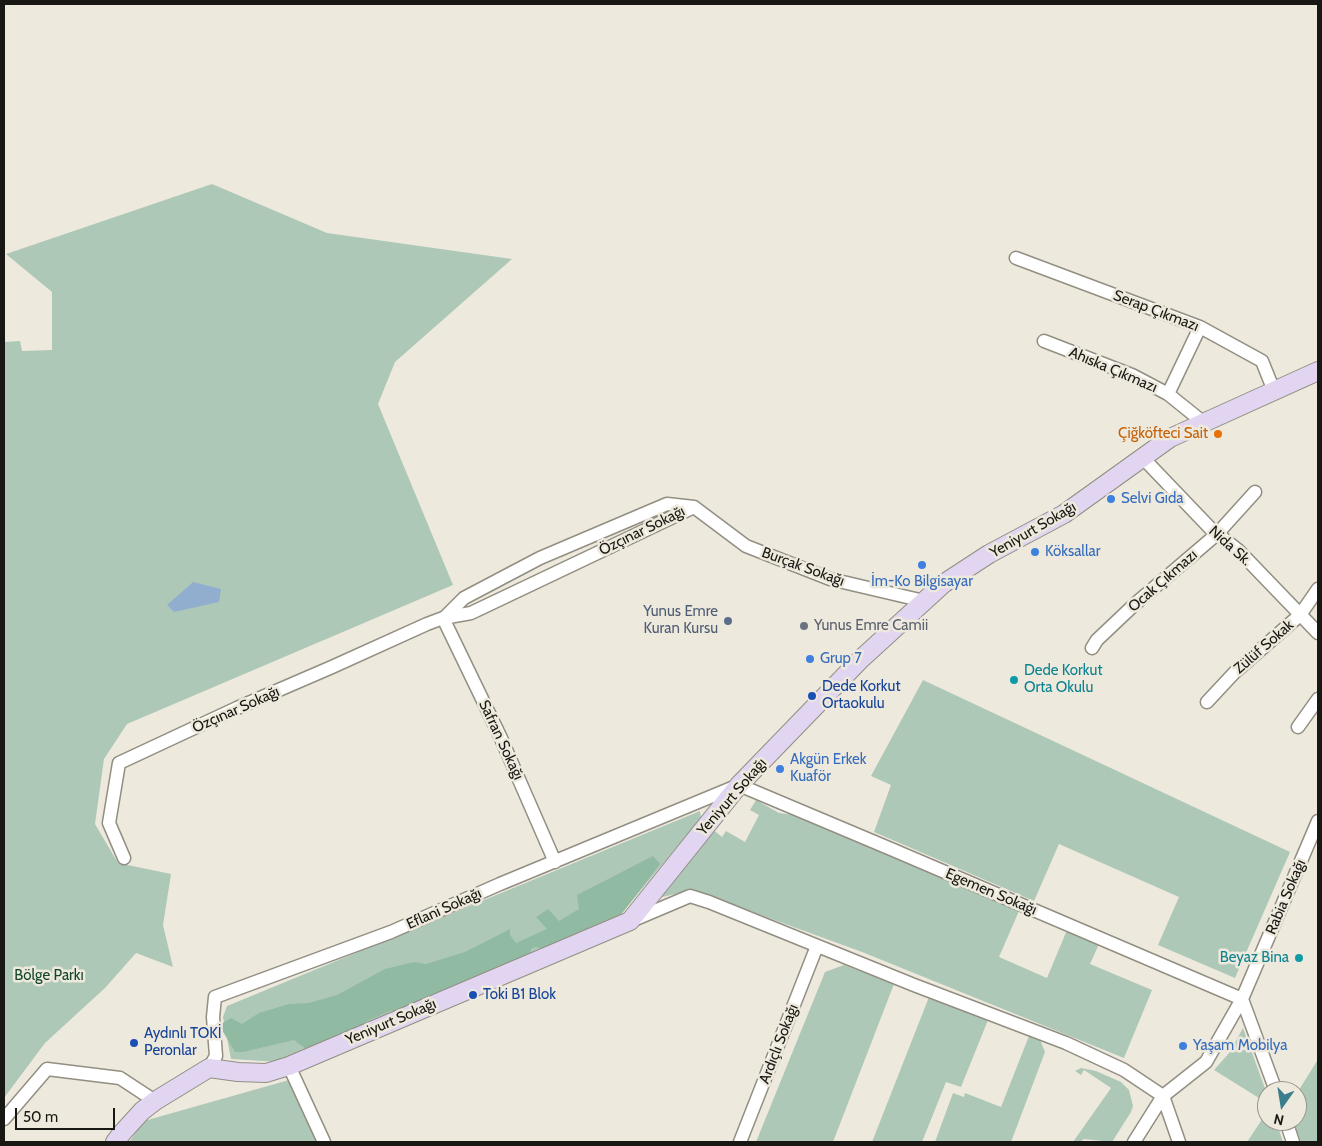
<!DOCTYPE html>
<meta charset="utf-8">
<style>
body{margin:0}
#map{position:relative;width:1322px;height:1146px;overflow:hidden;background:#eee9dd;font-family:Cabin,sans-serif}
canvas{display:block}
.frame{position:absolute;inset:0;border:5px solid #181713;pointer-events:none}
.north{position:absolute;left:1257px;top:1081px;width:50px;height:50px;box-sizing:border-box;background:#eee9dd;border:1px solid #98958c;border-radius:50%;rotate:193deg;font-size:14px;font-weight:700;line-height:20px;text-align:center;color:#181713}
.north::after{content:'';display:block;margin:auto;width:18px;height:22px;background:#3a7e8d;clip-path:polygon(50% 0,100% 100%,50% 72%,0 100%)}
.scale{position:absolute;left:15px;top:1108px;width:100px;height:22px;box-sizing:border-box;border:2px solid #181713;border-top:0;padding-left:6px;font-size:15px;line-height:18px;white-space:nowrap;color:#181713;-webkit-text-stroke:4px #eee9dd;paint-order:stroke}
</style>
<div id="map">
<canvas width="1322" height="1146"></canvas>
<div class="frame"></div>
<div class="north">N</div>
<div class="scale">50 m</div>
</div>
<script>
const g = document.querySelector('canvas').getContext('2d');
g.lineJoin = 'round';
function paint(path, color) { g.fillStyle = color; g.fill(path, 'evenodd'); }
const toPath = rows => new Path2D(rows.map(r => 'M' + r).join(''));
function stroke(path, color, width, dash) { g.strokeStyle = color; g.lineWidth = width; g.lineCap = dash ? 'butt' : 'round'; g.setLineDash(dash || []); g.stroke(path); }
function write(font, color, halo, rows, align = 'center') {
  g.font = font + ' Cabin,sans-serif'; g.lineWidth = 5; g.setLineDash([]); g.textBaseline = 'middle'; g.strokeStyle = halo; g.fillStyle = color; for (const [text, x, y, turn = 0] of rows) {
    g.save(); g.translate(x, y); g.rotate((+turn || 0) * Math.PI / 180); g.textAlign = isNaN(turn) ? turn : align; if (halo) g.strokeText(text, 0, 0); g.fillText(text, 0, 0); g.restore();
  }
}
const green = toPath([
 [212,184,327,233,512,259,395,362,378,404,453,585,127,724,104,759,95,824,118,863,171,874,163,925,173,967,136,953,105,988,45,1043,4,1098,4,342,20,341,22,351,52,350,52,292,6,254],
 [923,680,1290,852,1235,978,1158,945,1179,897,1059,844,1034,901,874,832,891,785,871,776],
 [756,800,779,813,794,815,829,827,1019,911,999,957,1047,978,1067,930,1099,944,1090,964,1152,990,1124,1058,862,952,706,895,689,891,662,897,659,894,711,828,722,837,726,831,745,842,759,815,750,810],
 [700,811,701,818,621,914,279,1062,231,1059,223,1017,227,1006],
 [844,965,894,984,833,1142,756,1142,825,972],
 [929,997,988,1020,961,1087,946,1082,922,1142,872,1142],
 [1243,1028,1267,1094,1267,1103,1214,1070,1230,1052],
 [1029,1036,1040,1040,1045,1052,1011,1142,935,1142,953,1093,964,1097,965,1093,1001,1107],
 [1317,1061,1318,1062,1318,1142,1301,1142,1293,1121,1297,1121,1297,1093],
 [1081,1068,1096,1071,1121,1082,1129,1090,1133,1106,1131,1112,1112,1142,1084,1139,1080,1142,1073,1142,1111,1088,1084,1070,1081,1075,1075,1071],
 [289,1080,318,1142,129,1142,144,1121],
 [1267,1112,1267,1121,1276,1121,1283,1142,1247,1142]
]);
const forest = toPath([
 [653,856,660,864,620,916,549,951,536,947,531,949,530,957,406,1010,390,1011,367,1021,362,1027,310,1052,294,1040,243,1052,235,1052,219,1025,231,1018,242,1024,259,1013,289,1004,309,1003,337,995,385,969,414,962,426,964,465,952,510,929,510,935,516,943,547,929,536,917,548,909,559,921,579,909,577,895]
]);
const water = toPath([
 [193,582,221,589,219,602,174,612,167,605]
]);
const street = toPath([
 [1016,258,1200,327,1262,361,1274,391],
 [1044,341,1132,375,1168,394,1204,423],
 [1168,394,1200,327],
 [1143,458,1210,528,1239,551,1318,633],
 [694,507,746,546,830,579,924,601],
 [443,618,500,736,555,862],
 [444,618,464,598,540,558,667,504,694,507],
 [1092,648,1097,640,1135,604,1217,534,1255,492],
 [1207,702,1235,672,1300,615,1318,589],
 [1298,727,1318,699],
 [124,858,109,823,119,763,237,708,332,667,427,624,443,618,471,613,694,507],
 [631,921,690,896,709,902,914,985,1066,1043,1124,1070,1163,1096,1179,1142],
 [289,1066,324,1142],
 [209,1068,216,1056,213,1017,215,997,391,932,500,884,739,785,891,849,1242,999,1276,1091],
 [4,1119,47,1069,120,1078,155,1101],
 [1286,1121,1293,1142],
 [740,1142,817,946],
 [1134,1142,1163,1096,1206,1062,1242,999,1318,821]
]);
const secondary = toPath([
 [115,1142,122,1133,142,1111,155,1101,209,1068,238,1072,266,1073,289,1066,630,921,739,785,861,659,943,584,989,554,1064,514,1170,438,1318,371]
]);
const markers = [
 [1218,434,5,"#e8710a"],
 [1111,499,5,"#3f7fe0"],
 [1035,552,5,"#3f7fe0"],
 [922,565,5,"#3f7fe0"],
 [728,621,5,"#5c6f8a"],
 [804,626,5,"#6b7280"],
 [810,659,5,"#3f7fe0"],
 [1014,680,5,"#0f9aa8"],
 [812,696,5,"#1a4fb4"],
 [780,769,5,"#3f7fe0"],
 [1299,958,5,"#0f9aa8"],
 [473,995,5,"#1a4fb4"],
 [134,1043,5,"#1a4fb4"],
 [1183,1046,5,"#3f7fe0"]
];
const streetNames = [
 ["Serap Çıkmazı",1156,311,21],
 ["Ahıska Çıkmazı",1113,370,23],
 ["Yeniyurt Sokağı",1033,530,-30],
 ["Özçınar Sokağı",642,531,-26],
 ["Nida Sk.",1230,546,42],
 ["Burçak Sokağı",803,567,20],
 ["Ocak Çıkmazı",1163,581,-41],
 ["Zülüf Sokak",1264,647,-41],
 ["Özçınar Sokağı",236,710,-24],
 ["Safran Sokağı",501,740,65],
 ["Yeniyurt Sokağı",732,797,-49],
 ["Egemen Sokağı",991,892,23],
 ["Rabia Sokağı",1286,897,-67],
 ["Eflani Sokağı",444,909,-24],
 ["Yeniyurt Sokağı",391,1022,-23],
 ["Ardıçlı Sokağı",779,1044,-69]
];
const foodNames = [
 ["Çiğköfteci Sait",1208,434]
];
const shopNames = [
 ["Selvi Gıda",1121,499],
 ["Köksallar",1045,552],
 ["İm-Ko Bilgisayar",922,582,"center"],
 ["Grup 7",820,659],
 ["Akgün Erkek",790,760],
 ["Kuaför",790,777],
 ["Yaşam Mobilya",1193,1046]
];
const serviceNames = [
 ["Yunus Emre",718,612],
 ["Kuran Kursu",718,629]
];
const worshipNames = [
 ["Yunus Emre Camii",814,626]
];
const cultureNames = [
 ["Dede Korkut",1024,671],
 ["Orta Okulu",1024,688],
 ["Beyaz Bina",1289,958,"right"]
];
const transitNames = [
 ["Dede Korkut",822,687],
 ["Ortaokulu",822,704],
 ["Toki B1 Blok",483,995],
 ["Aydınlı TOKİ",144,1034],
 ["Peronlar",144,1051]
];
const parkNames = [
 ["Bölge Parkı",49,976]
];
paint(green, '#aec8b8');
paint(forest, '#91baa2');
paint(water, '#91aece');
stroke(street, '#928e82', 15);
stroke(secondary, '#928e82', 20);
stroke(street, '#fff', 12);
stroke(secondary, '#e2d5f2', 18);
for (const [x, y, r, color] of markers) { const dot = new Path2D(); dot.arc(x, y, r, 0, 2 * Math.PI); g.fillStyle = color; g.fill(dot); stroke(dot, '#eee9dd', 2); }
write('15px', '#181713', '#eee9dd', streetNames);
write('15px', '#c56008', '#eee9dd', foodNames, 'right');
write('15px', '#366cbe', '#eee9dd', shopNames, 'left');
write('15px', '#4e5e75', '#eee9dd', serviceNames, 'right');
write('15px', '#5b616d', '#eee9dd', worshipNames, 'left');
write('15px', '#0d838f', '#eee9dd', cultureNames, 'left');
write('15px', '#164399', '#eee9dd', transitNames, 'left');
write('15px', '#13452d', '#eee9dd', parkNames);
</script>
